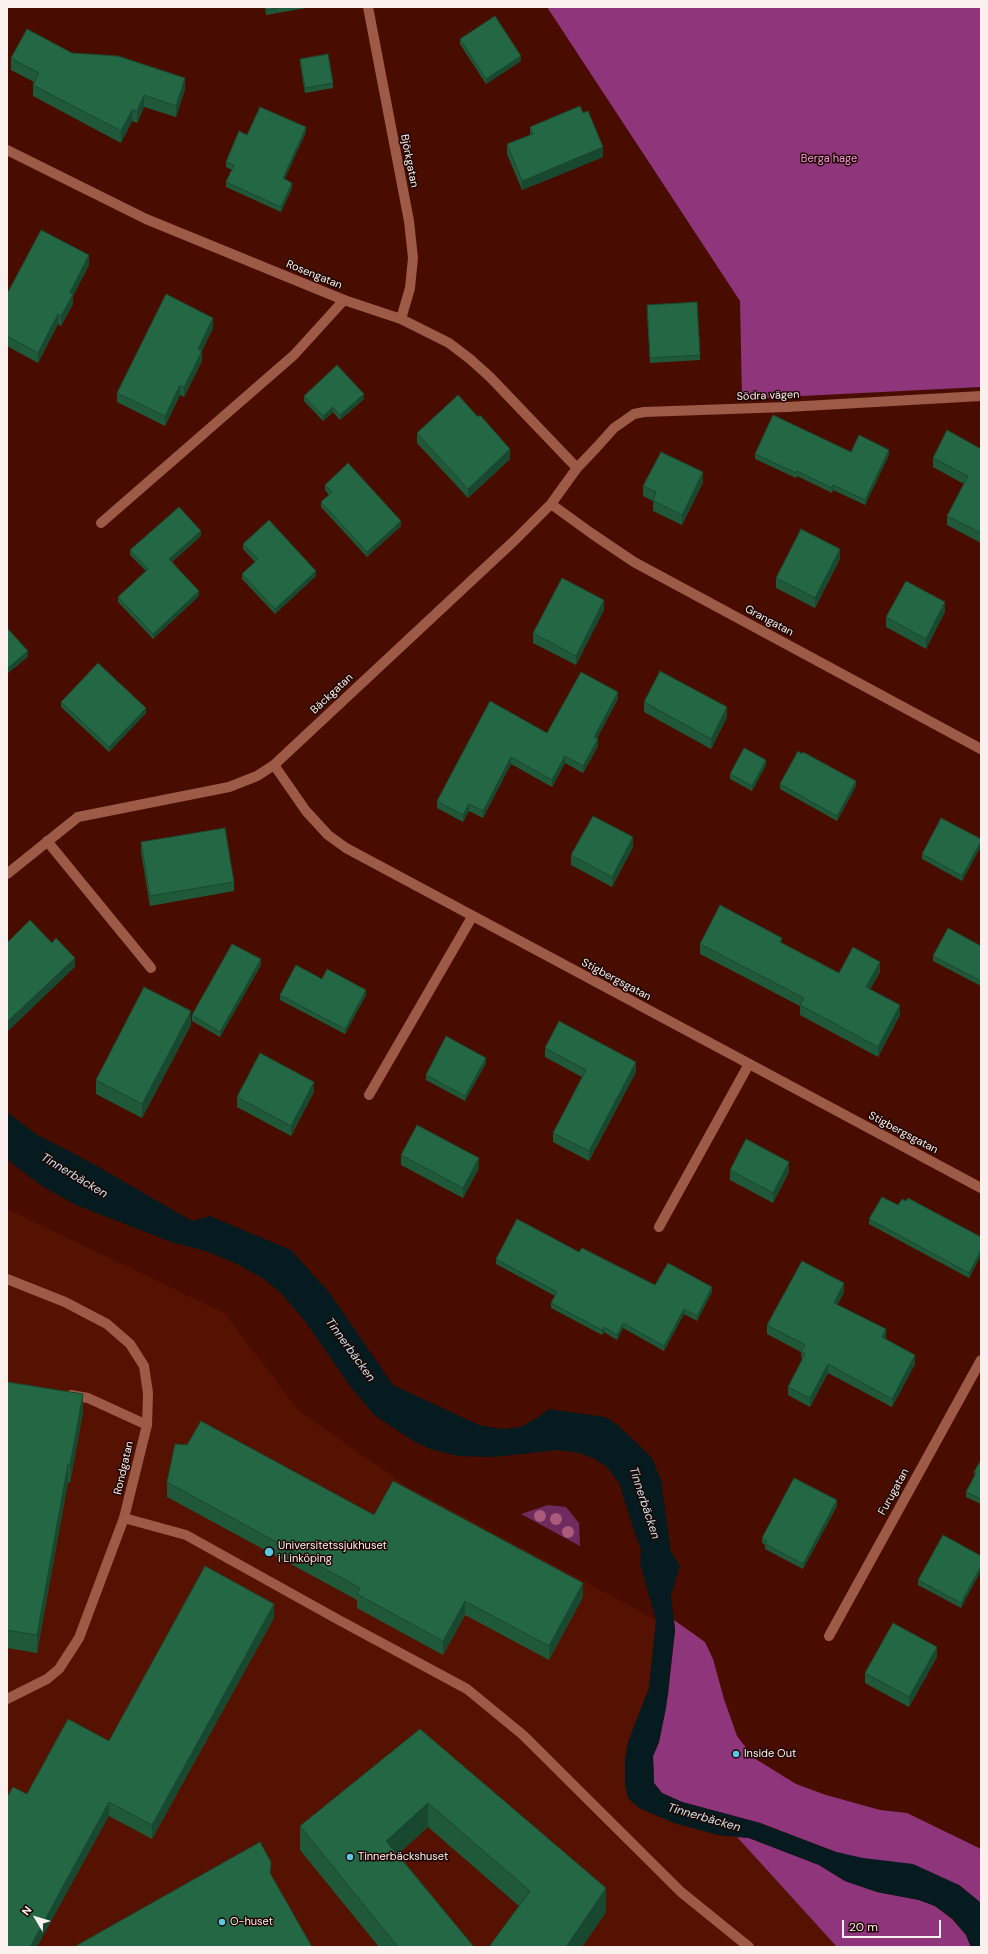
<!DOCTYPE html>
<meta charset="utf-8">
<style>
body{margin:0}
#map{position:relative;width:988px;height:1954px;overflow:hidden;background:#490d00;font-family:"DM Sans",sans-serif}
canvas{display:block}
.frame{position:absolute;inset:0;border:8px solid #faf1ef;pointer-events:none}
.north{position:absolute;left:16px;top:1898px;width:40px;height:40px;-webkit-text-stroke:3px #1f0602;paint-order:stroke;rotate:308deg;font-size:11px;font-weight:700;line-height:16px;text-align:center;color:#faf1ef}
.north::after{content:'';display:block;margin:auto;width:14px;height:18px;background:#faf1ef;clip-path:polygon(50% 0,100% 100%,50% 72%,0 100%)}
.scale{position:absolute;left:842px;top:1920px;width:99px;height:18px;box-sizing:border-box;border:2px solid #faf1ef;border-top:0;padding-left:5px;font-size:12px;line-height:14px;white-space:nowrap;color:#faf1ef;-webkit-text-stroke:3px #1f0602;paint-order:stroke}
</style>
<div id="map">
<canvas width="988" height="1954"></canvas>
<div class="frame"></div>
<div class="north">N</div>
<div class="scale">20 m</div>
</div>
<script>
const g = document.querySelector('canvas').getContext('2d');
g.lineJoin = 'round';
function paint(path, color) { g.fillStyle = color; g.fill(path, 'evenodd'); }
const toPath = rows => new Path2D(rows.map(r => 'M' + r).join(''));
function stroke(path, color, width, dash) { g.strokeStyle = color; g.lineWidth = width; g.lineCap = dash ? 'butt' : 'round'; g.setLineDash(dash || []); g.stroke(path); }
function write(font, color, halo, rows, align = 'center') {
  g.font = font + ' "DM Sans",sans-serif'; g.lineWidth = 3; g.setLineDash([]); g.textBaseline = 'middle'; g.strokeStyle = halo; g.fillStyle = color; for (const [text, x, y, turn = 0] of rows) {
    g.save(); g.translate(x, y); g.rotate((+turn || 0) * Math.PI / 180); g.textAlign = isNaN(turn) ? turn : align; if (halo) g.strokeText(text, 0, 0); g.fillText(text, 0, 0); g.restore();
  }
}
const built = toPath([
 [7,1209,224,1313,299,1411,405,1485,656,1620,649,1688,628,1742,628,1798,639,1808,651,1814,718,1835,737,1837,837,1947,7,1947]
]);
const green = toPath([
 [548,1505,566,1507,579,1523,580,1546,521,1514]
]);
const forest = toPath([
 [547,7,981,7,981,387,742,399,740,301],
 [674,1620,705,1642,713,1659,724,1699,737,1736,754,1758,796,1784,826,1795,880,1810,907,1813,981,1849,981,1903,959,1885,836,1852,760,1823,682,1802,662,1793,654,1783,653,1756,659,1742,668,1695,675,1630],
 [737,1837,749,1838,819,1865,845,1881,877,1892,919,1900,935,1906,952,1919,966,1935,971,1947,837,1947]
]);
const water = toPath([
 [7,1112,36,1134,90,1162,192,1221,210,1216,291,1250,329,1292,393,1385,479,1425,501,1429,521,1427,537,1418,549,1409,605,1417,618,1425,652,1458,661,1480,671,1551,680,1566,671,1595,675,1630,666,1708,659,1742,653,1756,654,1783,662,1793,682,1802,760,1823,836,1852,863,1858,913,1864,959,1885,981,1903,981,1947,971,1947,966,1935,953,1919,935,1906,919,1900,877,1892,845,1881,819,1865,749,1838,718,1835,674,1823,639,1808,628,1798,625,1785,625,1758,628,1742,649,1688,656,1620,640,1564,641,1549,635,1534,619,1483,608,1468,595,1459,579,1453,559,1450,493,1457,458,1456,430,1449,415,1442,374,1415,350,1386,305,1321,280,1292,262,1278,237,1264,206,1251,174,1243,76,1205,42,1186,15,1166,7,1159]
]);
const lane = toPath([
 [101,523,294,355,344,300],
 [47,841,151,968],
 [369,1095,472,917],
 [659,1227,749,1064],
 [71,1395,88,1398,147,1425],
 [124,1518,186,1535,337,1619,467,1689,523,1735,681,1892,749,1947]
]);
const street = toPath([
 [368,7,409,221,413,258,410,288,401,319],
 [7,150,146,219,344,300,401,319,449,343,470,359,490,377,577,468],
 [551,504,591,533,634,562,981,749],
 [274,765,306,811,328,835,346,848,981,1188],
 [7,874,78,817,229,787,257,776,274,765,515,540,551,504,577,468,596,448,614,428,634,414,644,412,787,407,981,396],
 [7,1279,65,1302,107,1324,130,1344,144,1366,148,1393,147,1425,124,1518,79,1638,59,1669,47,1679,7,1699],
 [829,1636,981,1360]
]);
const trees = [
 [540,1516],
 [556,1519],
 [568,1532]
];
const wall = toPath([
 [265,7,312,7,266,15],
 [460,39,521,61,486,84,460,44],
 [72,53,185,89,176,117,144,107,137,123,132,121,121,143,33,96,33,85,34,82,11,70,11,58],
 [300,59,333,83,333,88,305,93,300,64],
 [530,127,603,157,522,190,507,154,507,144,530,135],
 [306,132,284,179,292,188,281,212,226,187,226,182,232,170,226,167,226,162,247,135],
 [89,265,73,296,73,304,61,326,58,324,38,363,7,346,7,294],
 [647,310,700,355,700,360,650,363],
 [213,328,202,351,202,361,184,397,180,395,165,426,117,402,117,393],
 [304,396,364,399,340,420,333,412,323,421,304,401],
 [417,433,510,459,468,498,417,443],
 [981,449,981,543,947,525,947,516,964,484,933,467,933,458],
 [851,452,889,455,865,505,833,490,832,493,797,476,796,478,755,459,755,454],
 [703,482,682,525,653,511,653,501,643,496,643,486],
 [325,485,401,526,367,557,321,507,321,502,329,495,325,490],
 [201,536,172,562,199,596,153,639,118,602,118,597,146,571,130,555,130,550],
 [243,544,316,576,275,614,242,579,242,574,255,562,243,549],
 [840,559,815,608,776,588,776,578],
 [604,610,576,665,533,643,533,633],
 [945,612,926,649,886,627,886,617],
 [618,699,597,738,598,746,583,773,565,763,552,787,511,764,483,818,469,811,463,822,437,808,437,801,547,733],
 [61,702,146,713,109,752,61,707],
 [644,702,727,717,711,749,644,712],
 [766,765,752,791,730,779,730,774],
 [780,784,856,786,837,821,780,789],
 [981,839,981,846,962,881,922,859,922,854],
 [141,842,234,882,234,891,150,906,141,852],
 [633,847,612,887,571,865,571,855],
 [700,944,782,944,839,973,880,972,870,989,900,1015,878,1057,800,1015,800,1006,700,954],
 [981,946,981,986,933,961,933,956],
 [261,965,220,1037,192,1021,192,1015],
 [322,979,366,995,345,1034,280,1000,280,995],
 [191,1025,142,1118,96,1094,96,1080],
 [545,1048,636,1072,589,1161,553,1142,553,1133,582,1077,545,1057],
 [486,1063,465,1101,426,1080,426,1075],
 [314,1092,291,1136,237,1107,237,1097],
 [401,1155,479,1168,463,1198,401,1165],
 [730,1170,789,1172,773,1203,730,1180],
 [898,1205,981,1237,981,1255,969,1278,869,1224,869,1219],
 [579,1252,655,1285,712,1292,697,1321,684,1314,664,1351,623,1328,617,1340,604,1332,602,1335,551,1308,551,1303,555,1296,496,1264,496,1259],
 [844,1292,837,1305,886,1338,885,1339,915,1364,892,1407,828,1373,810,1407,788,1395,788,1387,802,1361,801,1352,767,1334,767,1325],
 [7,1382,83,1412,70,1483,68,1482,37,1653,7,1648],
 [981,1460,981,1504,966,1497,966,1492,974,1477,974,1472],
 [167,1482,374,1515,583,1597,549,1660,465,1615,443,1655,357,1608,357,1600,167,1497],
 [837,1506,803,1569,765,1549,765,1545,762,1543,762,1538],
 [981,1556,961,1608,918,1585,918,1580],
 [274,1618,152,1839,109,1816,27,1794,109,1741],
 [937,1657,909,1707,865,1683,865,1673],
 [420,1729,606,1912,582,1947,489,1947,519,1906,428,1827,398,1854,474,1947,379,1947,300,1850,300,1826]
]);
const shadedWall = toPath([
 [521,56,521,61,486,84,486,79],
 [185,78,185,89,176,117,176,106],
 [144,95,144,107,137,123,137,111],
 [132,110,132,121,121,143,121,131],
 [306,127,306,132,283,183,283,178],
 [603,147,603,157,522,190,522,181],
 [292,183,292,188,281,212,281,207],
 [89,255,89,265,73,296,73,304,61,326,61,316,70,292],
 [58,314,58,324,38,363,38,353],
 [213,318,213,328,198,359,198,349],
 [202,351,202,361,184,397,184,387],
 [180,385,180,395,165,426,165,416],
 [364,394,364,399,340,420,340,415],
 [333,407,333,412,323,421,323,416],
 [510,449,510,459,468,498,468,489],
 [889,450,889,455,865,505,865,500],
 [703,472,703,482,682,525,682,515],
 [833,485,833,490,832,493,832,488],
 [401,521,401,526,367,557,367,552],
 [201,531,201,536,169,564,169,559],
 [840,549,840,559,815,608,815,598],
 [316,571,316,576,275,614,275,609],
 [199,591,199,596,153,639,153,634],
 [604,600,604,610,576,665,576,656],
 [945,602,945,612,926,649,926,639],
 [28,651,28,657,7,674,7,669],
 [618,692,618,699,594,744,594,737],
 [727,707,727,717,711,749,711,739],
 [146,708,146,713,109,752,109,747],
 [598,739,598,746,583,773,583,766],
 [565,756,565,763,552,787,552,780],
 [511,757,511,764,483,818,483,811],
 [766,760,766,765,752,791,752,786],
 [856,781,856,786,837,821,837,816],
 [469,804,469,811,463,822,463,815],
 [633,837,633,847,612,887,612,877],
 [981,841,981,846,962,881,962,876],
 [782,938,782,948,780,942],
 [75,958,75,967,7,1032,7,1022],
 [261,959,261,965,220,1037,220,1032],
 [880,962,880,972,866,997,866,987],
 [366,990,366,995,345,1034,345,1029],
 [900,1005,900,1015,878,1057,878,1047],
 [191,1011,191,1025,142,1118,142,1104],
 [486,1058,486,1063,465,1101,465,1096],
 [636,1062,636,1072,589,1161,589,1151],
 [314,1082,314,1092,291,1136,291,1126],
 [479,1158,479,1168,463,1198,463,1188],
 [789,1162,789,1172,773,1203,773,1193],
 [981,1250,981,1255,969,1278,969,1273],
 [844,1283,844,1292,834,1312,834,1303],
 [712,1287,712,1292,697,1321,697,1316],
 [684,1309,684,1314,664,1351,664,1346],
 [623,1323,623,1328,617,1340,617,1335],
 [604,1327,604,1332,602,1335,602,1330],
 [886,1329,886,1338,882,1346,882,1337],
 [915,1355,915,1364,892,1407,892,1399],
 [828,1364,828,1373,810,1407,810,1398],
 [83,1394,83,1412,70,1483,70,1465],
 [68,1464,68,1482,37,1653,37,1635],
 [837,1500,837,1506,803,1569,803,1564],
 [981,1566,981,1571,961,1608,961,1603],
 [583,1583,583,1597,549,1660,549,1646],
 [465,1601,465,1615,443,1655,443,1641],
 [274,1604,274,1618,152,1839,152,1825],
 [937,1647,937,1657,909,1707,909,1697],
 [109,1802,109,1816,37,1947,30,1947],
 [428,1803,428,1827,386,1865,386,1841],
 [606,1888,606,1912,582,1947,566,1947]
]);
const building = toPath([
 [266,7,283,7,266,10,266,7],
 [495,16,521,56,486,79,460,39,495,16],
 [27,29,72,53,118,56,185,78,176,106,144,95,137,111,132,110,121,131,33,85,39,73,11,58,27,29],
 [328,54,333,83,305,88,300,59,328,54],
 [580,106,583,113,588,111,603,147,522,181,507,144,533,134,530,127,580,106],
 [260,107,306,127,283,178,292,183,281,207,226,182,234,165,226,162,239,131,247,135,260,107],
 [41,230,89,255,70,292,73,294,61,316,58,314,38,353,7,336,7,294,41,230],
 [166,294,213,318,198,349,202,351,184,387,180,385,165,416,117,393,166,294],
 [697,302,700,355,650,358,647,305,697,302],
 [337,365,364,394,340,415,333,407,323,416,304,396,337,365],
 [458,395,478,417,480,415,510,449,468,489,417,433,458,395],
 [773,415,851,452,859,435,889,450,865,500,833,485,832,488,797,471,796,473,755,454,773,415],
 [947,430,981,449,981,533,947,516,968,476,933,458,947,430],
 [661,452,703,472,682,515,653,501,656,492,643,486,661,452],
 [348,463,401,521,367,552,321,502,332,492,325,485,348,463],
 [179,507,201,531,169,559,199,591,153,634,118,597,148,569,130,550,179,507],
 [269,520,316,571,275,609,242,574,258,559,243,544,269,520],
 [801,529,840,549,815,598,776,578,801,529],
 [562,578,604,600,576,656,533,633,562,578],
 [906,581,945,602,926,639,886,617,906,581],
 [7,628,28,651,7,669,7,628],
 [98,663,146,708,109,747,61,702,98,663],
 [660,671,727,707,711,739,644,702,660,671],
 [581,672,618,692,594,737,598,739,583,766,565,756,552,780,511,757,483,811,469,804,463,815,437,801,490,701,547,733,581,672],
 [744,748,766,760,752,786,730,774,744,748],
 [798,751,802,754,803,752,856,781,837,816,780,784,798,751],
 [593,816,633,837,612,877,571,855,593,816],
 [941,818,981,839,981,841,962,876,922,854,941,818],
 [225,828,234,882,150,896,141,842,225,828],
 [720,905,782,938,780,942,839,973,853,947,880,962,866,987,900,1005,878,1047,800,1005,804,998,700,944,720,905],
 [30,920,52,943,56,938,75,958,7,1022,7,943,30,920],
 [948,928,981,946,981,981,933,956,948,928],
 [232,944,261,959,220,1032,192,1015,232,944],
 [296,965,322,979,327,969,366,990,345,1029,280,995,296,965],
 [144,987,191,1011,142,1104,96,1080,144,987],
 [559,1021,636,1062,589,1151,553,1133,586,1070,545,1048,559,1021],
 [446,1036,486,1058,465,1096,426,1075,446,1036],
 [260,1053,314,1082,291,1126,237,1097,260,1053],
 [417,1125,479,1158,463,1188,401,1155,417,1125],
 [746,1139,789,1162,773,1193,730,1170,746,1139],
 [882,1197,898,1205,902,1199,906,1201,908,1198,981,1237,981,1250,969,1273,869,1219,882,1197],
 [517,1219,579,1252,582,1248,655,1285,668,1263,712,1287,697,1316,684,1309,664,1346,623,1323,617,1335,604,1327,602,1330,551,1303,557,1292,496,1259,517,1219],
 [802,1261,844,1283,834,1303,886,1329,882,1337,915,1355,892,1399,828,1364,810,1398,788,1387,805,1354,801,1352,805,1345,767,1325,802,1261],
 [7,1382,83,1394,70,1465,68,1464,37,1635,7,1630,7,1382],
 [201,1421,374,1515,393,1481,583,1583,549,1646,465,1601,443,1641,357,1594,360,1588,167,1482,175,1444,187,1445,201,1421],
 [981,1460,981,1499,966,1492,976,1473,974,1472,981,1460],
 [794,1478,837,1500,803,1564,765,1544,767,1541,762,1538,794,1478],
 [943,1535,981,1556,981,1566,961,1603,918,1580,943,1535],
 [205,1566,274,1604,152,1825,109,1802,30,1947,7,1947,7,1797,13,1787,27,1794,68,1719,109,1741,205,1566],
 [893,1623,937,1647,909,1697,865,1673,893,1623],
 [420,1729,606,1888,566,1947,489,1947,530,1891,428,1803,386,1841,474,1947,398,1947,300,1826,420,1729],
 [260,1842,271,1862,270,1873,312,1947,74,1947,260,1842]
]);
const markers = [
 [269,1552,5,"#59c8e5"],
 [736,1754,4,"#59c8e5"],
 [350,1857,4,"#59c8e5"],
 [222,1922,4,"#59c8e5"]
];
const parkNames = [
 ["Berga hage",829,159]
];
const streetNames = [
 ["Björkgatan",409,161,79],
 ["Rosengatan",314,275,22],
 ["Södra vägen",768,396,-2],
 ["Grangatan",769,621,28],
 ["Bäckgatan",332,694,-43],
 ["Stigbergsgatan",616,980,28],
 ["Stigbergsgatan",903,1133,28],
 ["Rondgatan",124,1468,-77],
 ["Furugatan",894,1492,-61]
];
const poiNames = [
 ["Universitetssjukhuset",278,1546],
 ["i Linköping",278,1559],
 ["Inside Out",744,1754],
 ["Tinnerbäckshuset",358,1857],
 ["O-huset",230,1922]
];
const waterNames = [
 ["Tinnerbäcken",74,1176,31],
 ["Tinnerbäcken",350,1350,54],
 ["Tinnerbäcken",644,1503,72],
 ["Tinnerbäcken",704,1818,16]
];
paint(built, '#561200');
paint(green, '#6f2a60');
paint(forest, '#8f357b');
paint(water, '#051b20');
stroke(lane, '#9d5a46', 10);
stroke(street, '#9d5a46', 10);
g.fillStyle = '#aa5b7c';
for (const [x, y] of trees) { g.beginPath(); g.arc(x, y, 6, 0, 2 * Math.PI); g.fill(); }
paint(wall, '#1f593a');
paint(shadedWall, '#194830');
paint(building, '#246744');
stroke(building, '#194830', 1);
for (const [x, y, r, color] of markers) { const dot = new Path2D(); dot.arc(x, y, r, 0, 2 * Math.PI); g.fillStyle = color; g.fill(dot); stroke(dot, '#1f0602', 1.5); }
write('11px', '#fa9be1', '#1f0602', parkNames);
write('11px', '#faf1ef', '#1f0602', streetNames);
write('11px', '#faf1ef', '#1f0602', poiNames, 'left');
write('italic 12px', '#c8e8f1', '#1f0602', waterNames);
</script>
